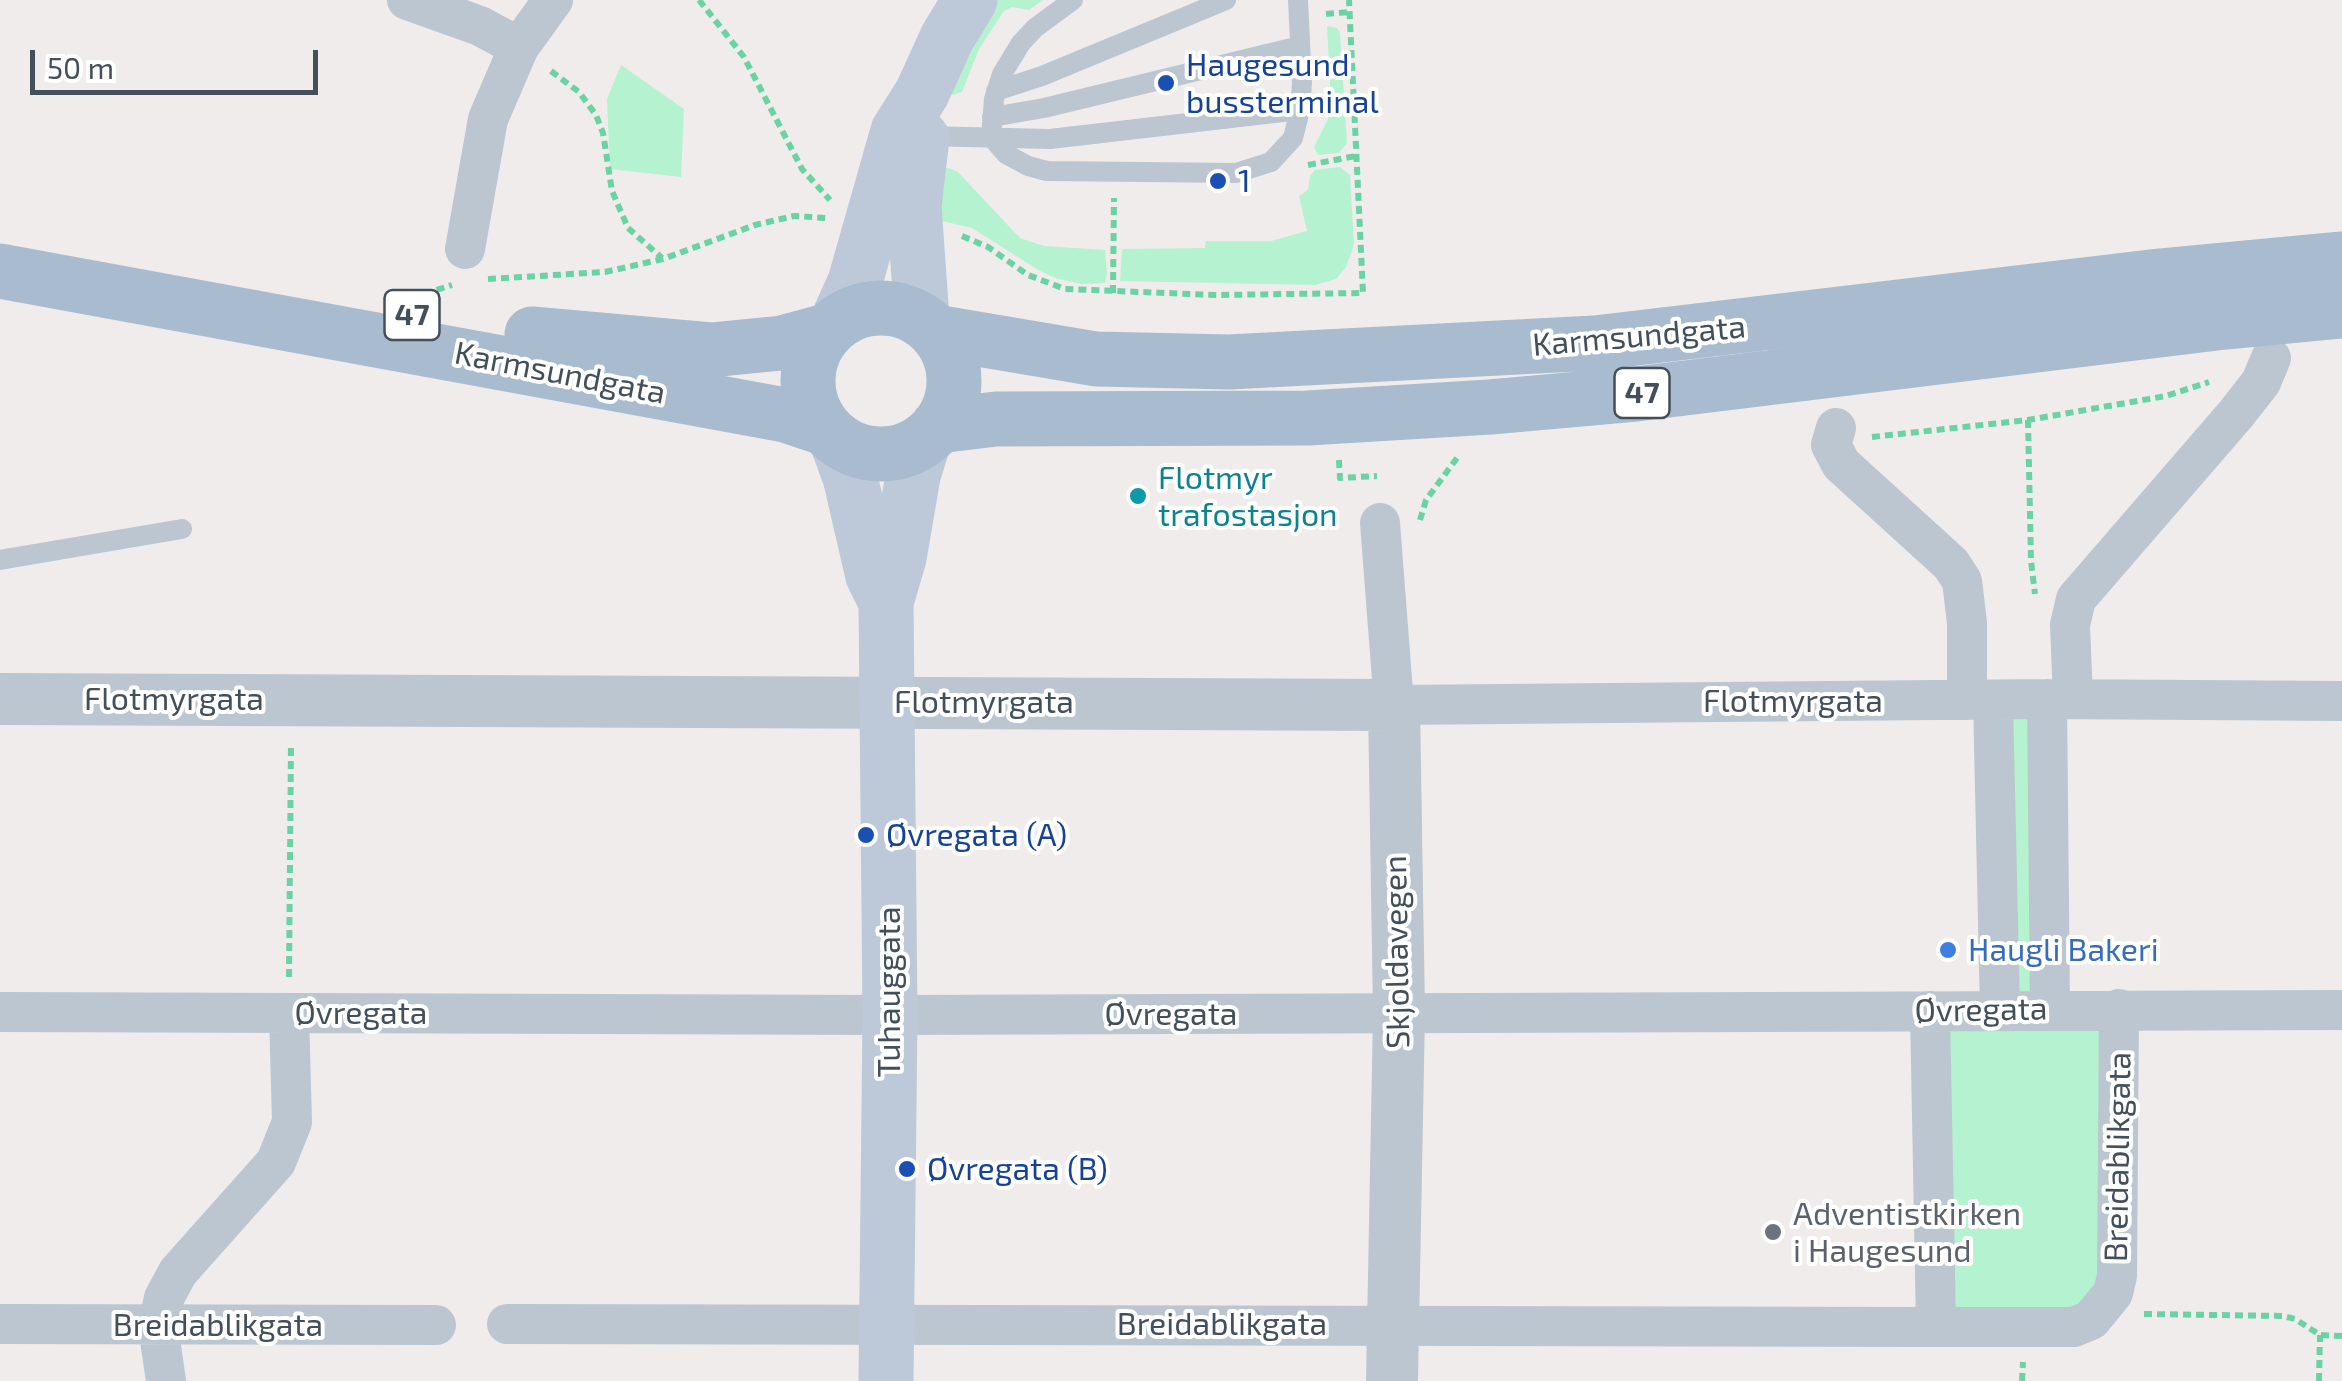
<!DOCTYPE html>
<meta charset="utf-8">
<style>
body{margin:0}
#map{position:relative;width:2342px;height:1381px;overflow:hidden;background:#f0ecec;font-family:"Exo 2",sans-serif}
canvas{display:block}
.scale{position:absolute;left:30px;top:50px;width:288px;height:45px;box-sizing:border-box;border:5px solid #434f5b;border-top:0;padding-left:12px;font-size:30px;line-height:35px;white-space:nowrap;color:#434f5b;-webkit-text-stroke:8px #fff;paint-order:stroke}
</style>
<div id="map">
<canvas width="2342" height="1381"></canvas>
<div class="scale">50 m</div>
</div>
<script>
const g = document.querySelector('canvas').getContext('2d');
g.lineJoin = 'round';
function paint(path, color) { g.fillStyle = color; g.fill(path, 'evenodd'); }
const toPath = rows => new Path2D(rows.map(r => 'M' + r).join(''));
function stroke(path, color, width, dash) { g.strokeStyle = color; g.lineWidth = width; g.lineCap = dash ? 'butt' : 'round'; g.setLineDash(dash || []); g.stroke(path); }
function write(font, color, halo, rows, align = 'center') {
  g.font = font + ' "Exo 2",sans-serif'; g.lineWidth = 8; g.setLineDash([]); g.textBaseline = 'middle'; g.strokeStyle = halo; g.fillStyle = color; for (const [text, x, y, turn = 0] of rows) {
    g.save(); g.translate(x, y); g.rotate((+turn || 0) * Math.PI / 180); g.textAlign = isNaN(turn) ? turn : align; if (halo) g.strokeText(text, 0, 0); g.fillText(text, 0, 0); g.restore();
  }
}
const green = toPath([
 [998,0,1043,0,1029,10,1012,7,1004,11,979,49,962,92,953,95,950,93],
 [1327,26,1337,28,1340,33,1347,143,1339,153,1318,155,1314,147,1328,119,1331,101],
 [621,65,684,109,681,177,610,169,607,99],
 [1340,167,1350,175,1354,245,1346,267,1336,279,1315,285,1120,281,1122,249,1205,248,1206,241,1271,241,1307,231,1299,196,1308,190,1310,176,1315,170],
 [940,169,949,168,958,172,1020,238,1044,246,1105,250,1107,273,1105,283,1083,284,1058,279,1040,271,972,228,929,218],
 [2047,699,2050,1009,2119,1009,2117,1276,2091,1319,1936,1327,1930,1011,2000,1010,1993,700]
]);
const path = toPath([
 [699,0,744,57,802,169,830,200],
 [1326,14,1349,12],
 [551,71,579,92,596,115,603,133,612,191,628,228,662,258],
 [1308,165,1356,156],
 [962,236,988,247,1028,275,1065,289,1217,295,1363,293,1349,0],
 [488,279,605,272,663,259,755,225,794,216,827,218],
 [1113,293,1114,198],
 [412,298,452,285],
 [2028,420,2031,561,2035,594],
 [1872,437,2028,420,2166,396,2209,382],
 [1339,460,1340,478,1377,476],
 [1420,520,1426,500,1460,454],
 [289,977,291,744],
 [2144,1314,2283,1316,2295,1319,2320,1335,2342,1336],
 [2022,1381,2023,1362],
 [2319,1381,2320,1335]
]);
const service = toPath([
 [1073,0,1035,28,1021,43,1002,74,994,99,991,137,1006,154,1028,166,1047,171,1236,173,1271,162,1293,138,1300,110,1302,83,1298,0],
 [996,91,1042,76,1226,0],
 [992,117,1044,108,1300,46],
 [924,136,1050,139,1300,110],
 [0,560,182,529]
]);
const minor = toPath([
 [407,0,480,26,519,47],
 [465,249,488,119,519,47,553,0],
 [1836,428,1831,445,1841,464,1951,564,1962,581,1967,623,1967,700],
 [1380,523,1394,705,2047,699,2342,701],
 [2047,699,2050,1010],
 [2073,699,2070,625,2076,599,2236,414,2261,382,2271,358],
 [1993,700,2000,1011],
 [0,1012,890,1015,2342,1010],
 [0,1324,436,1325],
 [507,1324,1936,1327,1930,1011],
 [1936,1327,2074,1327,2091,1320,2113,1293,2117,1276,2119,1009],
 [166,1381,158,1326,164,1298,178,1272,276,1162,292,1122,289,1013]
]);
const tertiary = toPath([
 [0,699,1394,705,1399,1013,1392,1381]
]);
const secondary = toPath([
 [922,319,914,206,922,138],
 [838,320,855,282,898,131,922,93,947,38,970,0],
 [836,439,850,477,873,576,886,602],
 [886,1381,890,1015,886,602,899,558,913,476,924,440]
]);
const primary = toPath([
 [0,271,785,415,824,428],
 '808 381a73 73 0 1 1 146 0a73 73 0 1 1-146 0Z',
 [936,332,1096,359,1229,362,1595,343,2151,277,2342,259],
 [532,334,711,350,782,343,826,331],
 [938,426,996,419,1308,418,1490,407,1636,394,2225,322,2342,311]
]);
const markers = [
 [1166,83,10,"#1a4fb4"],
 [1218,181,10,"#1a4fb4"],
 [1138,496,10,"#0f9aa8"],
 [866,835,10,"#1a4fb4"],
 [1948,950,10,"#3f7fe0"],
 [907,1169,10,"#1a4fb4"],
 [1773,1232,10,"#6b7280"]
];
const shields = [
 [412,315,55],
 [1642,393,55]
];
const shieldNames = [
 ["47",412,315],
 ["47",1642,393]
];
const transitNames = [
 ["Haugesund",1186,65],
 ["bussterminal",1186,102],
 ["1",1238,181],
 ["Øvregata (A)",886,835],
 ["Øvregata (B)",927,1169]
];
const streetNames = [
 ["Karmsundgata",1639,336,-5],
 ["Karmsundgata",560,373,11],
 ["Flotmyrgata",174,699],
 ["Flotmyrgata",1793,701],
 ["Flotmyrgata",984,702],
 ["Skjoldavegen",1397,952,-91],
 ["Tuhauggata",889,992,-90],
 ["Øvregata",1981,1010,-1],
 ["Øvregata",361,1013],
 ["Øvregata",1171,1014],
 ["Breidablikgata",2118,1157,-89],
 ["Breidablikgata",1222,1324],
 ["Breidablikgata",218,1325]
];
const cultureNames = [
 ["Flotmyr",1158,478],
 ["trafostasjon",1158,515]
];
const shopNames = [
 ["Haugli Bakeri",1968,950]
];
const worshipNames = [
 ["Adventistkirken",1793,1214],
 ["i Haugesund",1793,1251]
];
paint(green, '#b5f2cf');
stroke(path, '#6ad3a3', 6, [8, 5]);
stroke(service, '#bbc6d0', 20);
stroke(minor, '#bbc6d0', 40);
stroke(tertiary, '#bbc6d0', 52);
stroke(secondary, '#bdc9d8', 55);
stroke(primary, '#a9bbcf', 55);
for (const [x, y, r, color] of markers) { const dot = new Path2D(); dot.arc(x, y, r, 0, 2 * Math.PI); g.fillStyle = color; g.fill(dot); stroke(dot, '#fff', 4); }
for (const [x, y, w] of shields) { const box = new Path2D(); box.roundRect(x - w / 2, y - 25, w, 50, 8); g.fillStyle = '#fff'; g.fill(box); stroke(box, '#434f5b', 2.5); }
write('bold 30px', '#434f5b', null, shieldNames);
write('32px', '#164399', '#fff', transitNames, 'left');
write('32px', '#434f5b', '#fff', streetNames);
write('32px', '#0d838f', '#fff', cultureNames, 'left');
write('32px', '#366cbe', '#fff', shopNames, 'left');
write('32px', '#5b616d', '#fff', worshipNames, 'left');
</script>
